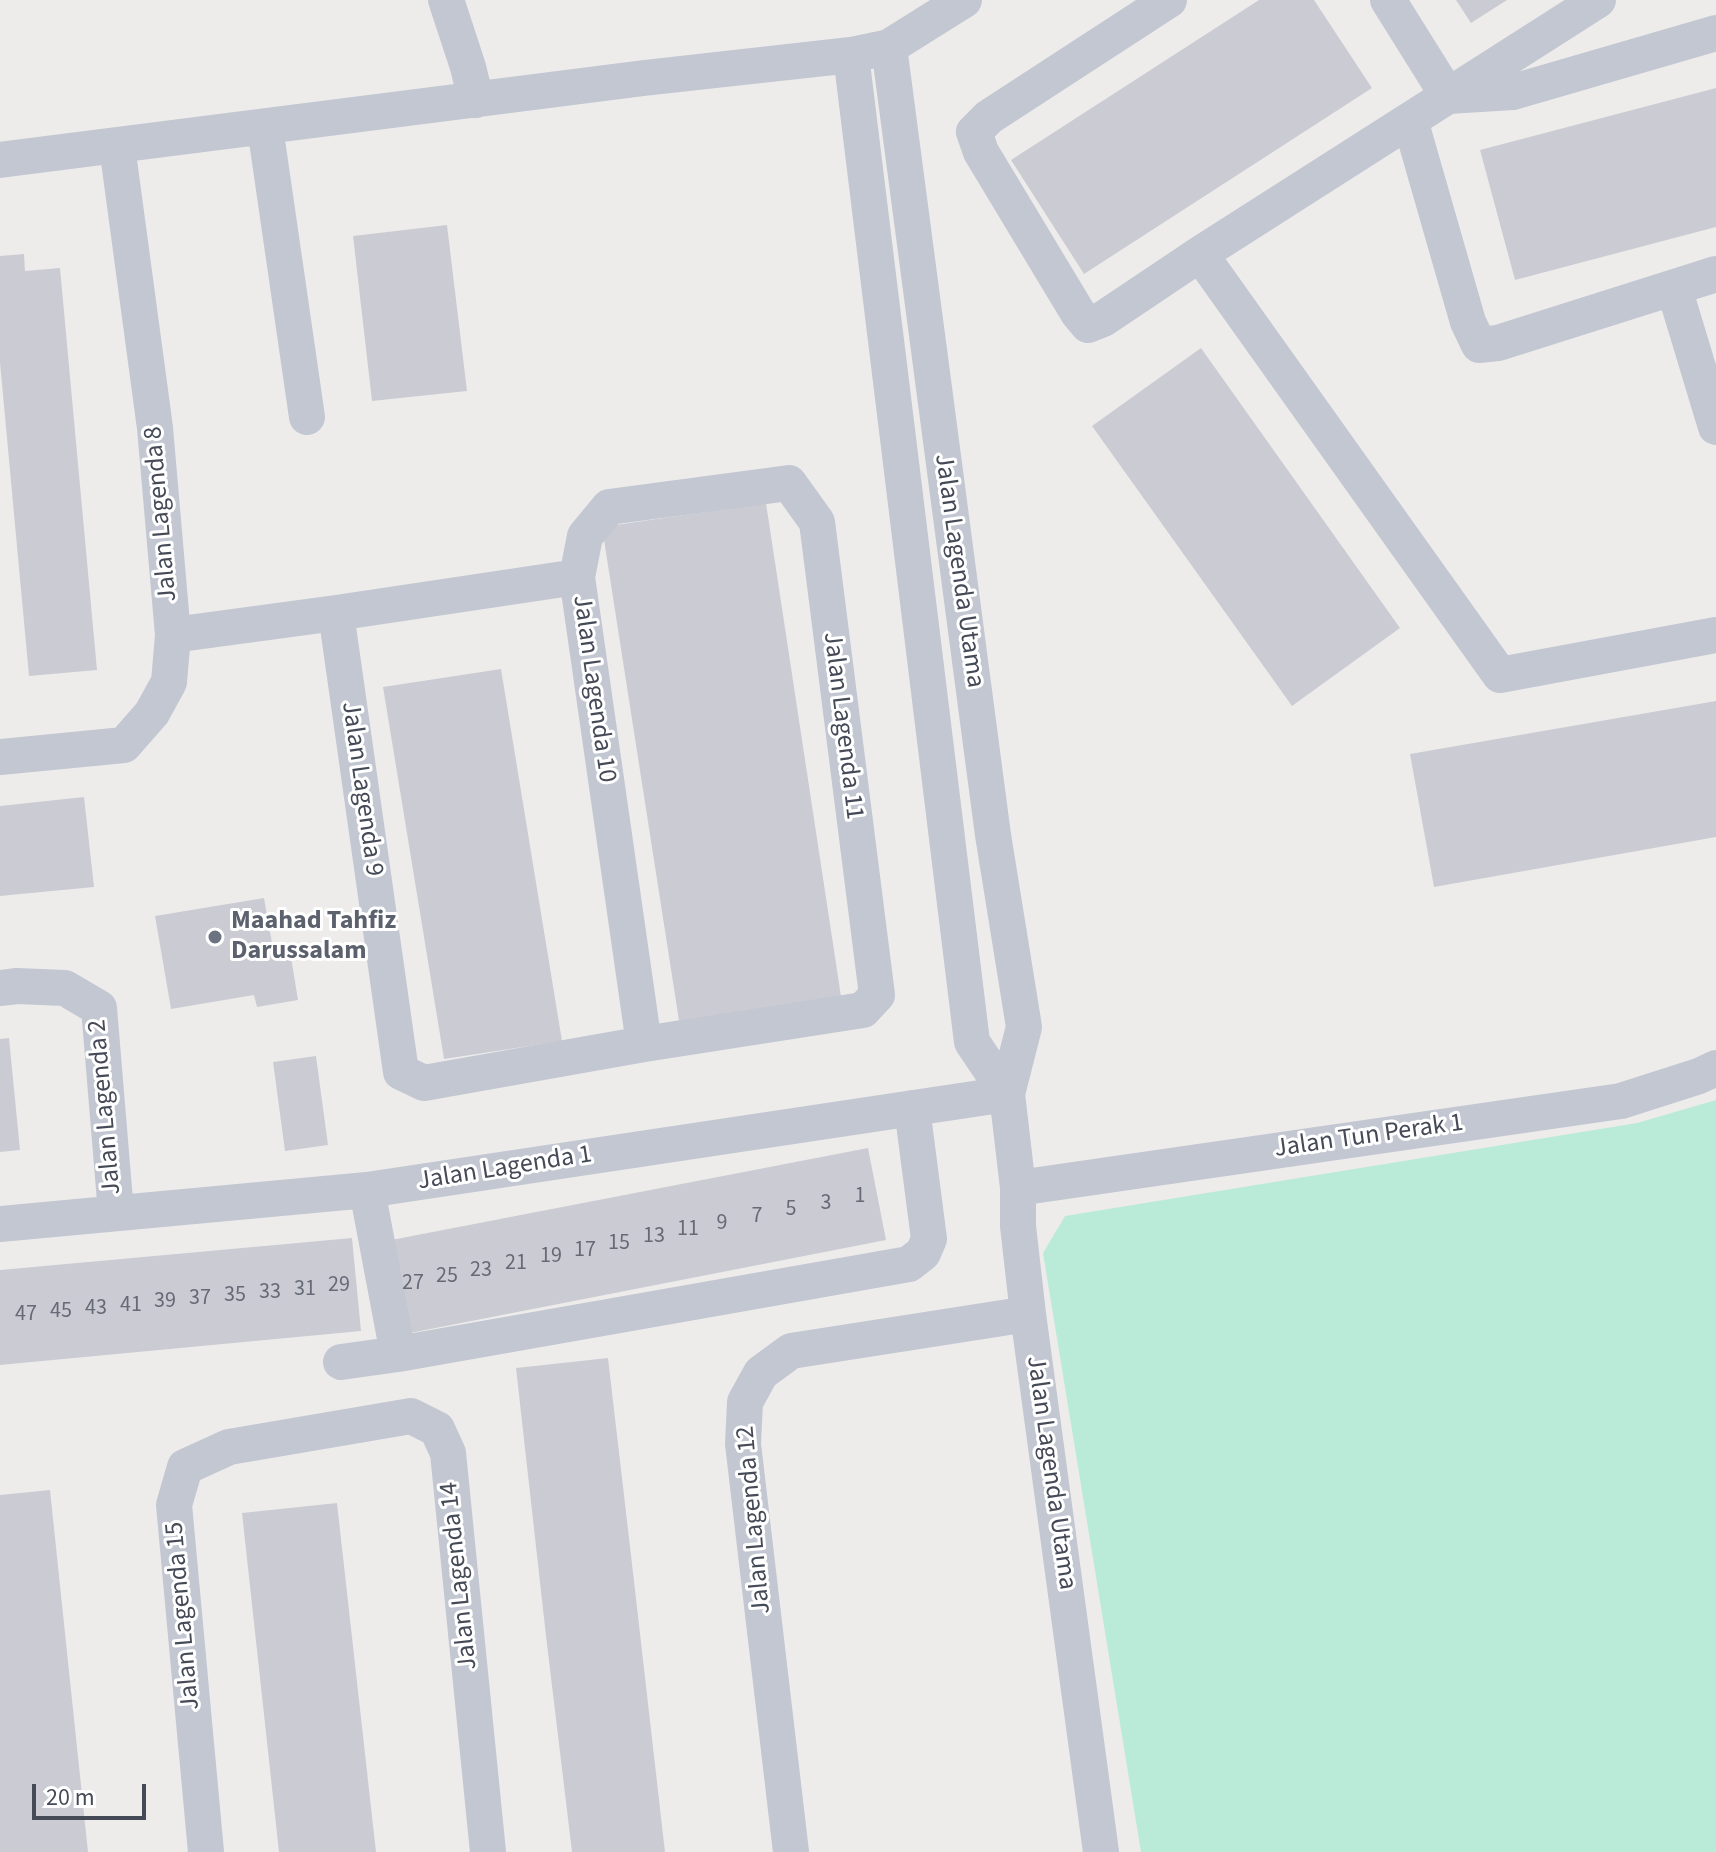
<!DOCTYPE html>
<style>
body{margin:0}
#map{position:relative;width:1716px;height:1852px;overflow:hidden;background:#eeeceb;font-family:"Source Sans 3",sans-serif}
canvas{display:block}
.scale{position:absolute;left:32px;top:1784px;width:114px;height:36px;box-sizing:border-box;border:4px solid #454a57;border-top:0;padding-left:10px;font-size:24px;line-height:28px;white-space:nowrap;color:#454a57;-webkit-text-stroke:6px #fff;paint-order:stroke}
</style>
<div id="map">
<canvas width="1716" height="1852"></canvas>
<div class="scale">20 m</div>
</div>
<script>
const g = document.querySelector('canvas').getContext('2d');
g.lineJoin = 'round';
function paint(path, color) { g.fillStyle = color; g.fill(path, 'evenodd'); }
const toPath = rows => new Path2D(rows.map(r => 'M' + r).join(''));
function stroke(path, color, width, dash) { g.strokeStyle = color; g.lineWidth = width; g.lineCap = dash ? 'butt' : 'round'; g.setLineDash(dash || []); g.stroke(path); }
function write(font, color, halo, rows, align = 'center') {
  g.font = font + ' "Source Sans 3",sans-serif'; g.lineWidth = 6; g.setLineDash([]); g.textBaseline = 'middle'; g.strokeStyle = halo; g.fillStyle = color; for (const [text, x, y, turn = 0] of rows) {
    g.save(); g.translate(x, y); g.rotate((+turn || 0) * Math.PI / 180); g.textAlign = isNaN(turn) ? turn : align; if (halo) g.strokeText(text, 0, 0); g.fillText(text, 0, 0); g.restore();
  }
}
const green = toPath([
 [1716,1100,1716,1852,1141,1852,1043,1253,1065,1216,1637,1123]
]);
const building = toPath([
 [1259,0,1314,0,1372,88,1084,274,1011,160],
 [1456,0,1507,0,1471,23],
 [1716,88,1716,227,1515,280,1480,150],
 [447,225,467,391,372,401,353,236],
 [24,254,25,271,60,268,97,670,29,676,0,363,0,256],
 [1201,348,1400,628,1292,706,1092,426],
 [766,503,842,1003,680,1027,602,527],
 [501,669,562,1041,444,1059,383,687],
 [1716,701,1716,837,1434,887,1410,754],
 [84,797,94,887,0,896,0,806],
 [264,898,275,960,291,957,298,1000,257,1007,254,995,171,1009,155,916],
 [9,1038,20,1150,0,1152,0,1039],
 [316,1056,328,1145,285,1151,273,1062],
 [868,1148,886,1240,405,1334,386,1241],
 [352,1238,361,1331,0,1365,0,1270],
 [608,1358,634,1581,665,1852,572,1852,546,1636,516,1368],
 [50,1490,88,1852,0,1852,0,1495],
 [337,1503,376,1852,279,1852,242,1513]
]);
const minor = toPath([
 [446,0,468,67,476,100],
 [1169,0,989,117,974,132,981,152,1078,313,1088,325,1103,319,1200,254,1598,0],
 [1388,0,1448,96,1513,92,1716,33],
 [889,47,993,835,1024,1027,1007,1094,1018,1188,1018,1226,1028,1314,1101,1852],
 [851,55,972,1042,1007,1094],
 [1410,120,1468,322,1479,345,1498,343,1716,274],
 [265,127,307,417],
 [0,160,644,78,851,55,889,47,964,0],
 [1200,254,1500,675,1716,635],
 [1674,288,1716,427],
 [336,613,401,1072,424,1083,644,1044,863,1010,877,995,817,522,789,483,609,507,585,536,577,577,644,1044],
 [173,635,336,613,577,577],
 [0,757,124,745,152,713,169,682,173,635,155,428,117,146],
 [0,988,17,986,65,988,99,1008,116,1213],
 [1018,1188,1621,1101,1699,1076,1716,1068],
 [367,1190,398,1354],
 [0,1224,367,1190,1007,1094],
 [341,1362,398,1354,909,1264,923,1253,929,1239,912,1108],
 [206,1852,174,1505,185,1467,229,1447,411,1416,437,1429,448,1453,488,1852],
 [791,1852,743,1444,745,1402,761,1373,791,1351,1028,1314]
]);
const markers = [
 [215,937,8,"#6b7280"]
];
const numberNames = [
 ["1",860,1197],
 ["3",826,1204],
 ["5",791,1210],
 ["7",757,1217],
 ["9",722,1224],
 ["11",688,1230],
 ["13",654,1237],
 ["15",619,1244],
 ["17",585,1251],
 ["19",551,1257],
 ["21",516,1264],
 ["23",481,1271],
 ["25",447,1277],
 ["27",413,1284],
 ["29",339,1286],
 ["31",305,1290],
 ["33",270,1293],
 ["35",235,1296],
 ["37",200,1299],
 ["39",165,1302],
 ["41",131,1306],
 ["43",96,1309],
 ["45",61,1312],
 ["47",26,1315]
];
const streetNames = [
 ["Jalan Lagenda 8",162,514,-95],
 ["Jalan Lagenda Utama",958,571,82],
 ["Jalan Lagenda 10",593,689,82],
 ["Jalan Lagenda 11",842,726,83],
 ["Jalan Lagenda 9",361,789,82],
 ["Jalan Lagenda 2",106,1107,-95],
 ["Jalan Tun Perak 1",1369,1137,-8],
 ["Jalan Lagenda 1",505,1169,-9],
 ["Jalan Lagenda Utama",1050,1473,82],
 ["Jalan Lagenda 12",755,1520,-95],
 ["Jalan Lagenda 14",460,1576,-96],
 ["Jalan Lagenda 15",184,1616,-95]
];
const worshipNames = [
 ["Maahad Tahfiz",231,922],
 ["Darussalam",231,952]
];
paint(green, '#baebd9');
paint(building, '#cbccd3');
stroke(minor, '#c2c7d2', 36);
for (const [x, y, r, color] of markers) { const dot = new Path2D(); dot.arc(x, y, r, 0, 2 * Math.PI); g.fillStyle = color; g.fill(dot); stroke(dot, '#fff', 3); }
write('22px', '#666a76', null, numberNames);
write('26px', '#454a57', '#fff', streetNames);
write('bold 26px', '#5b616d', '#fff', worshipNames, 'left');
</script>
